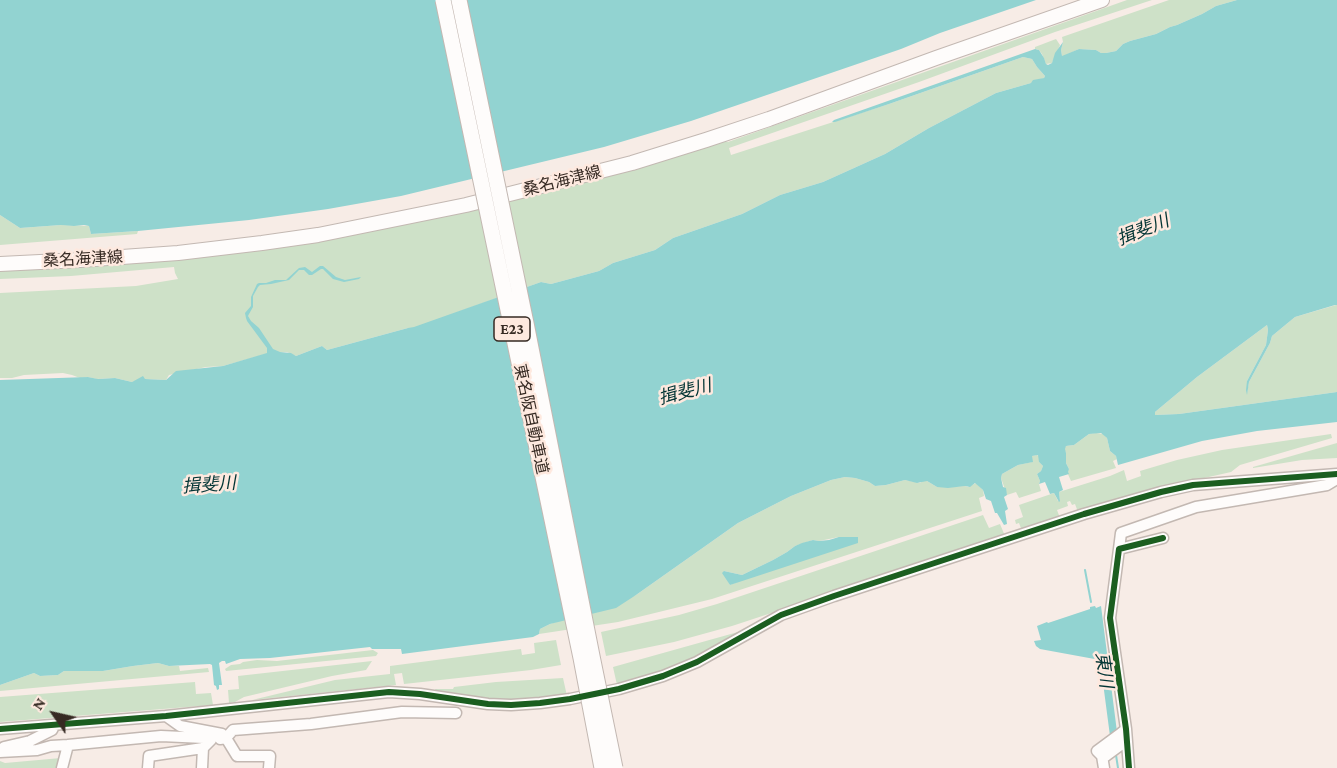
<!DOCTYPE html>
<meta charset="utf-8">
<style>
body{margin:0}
#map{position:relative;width:1337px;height:768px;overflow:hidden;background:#f7ece6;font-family:"Crimson Pro",serif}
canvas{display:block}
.north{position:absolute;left:24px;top:684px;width:60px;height:60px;-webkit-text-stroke:4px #fee9df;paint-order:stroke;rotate:304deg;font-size:16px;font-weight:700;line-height:24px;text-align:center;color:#362a23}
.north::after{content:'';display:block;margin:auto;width:21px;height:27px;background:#362a23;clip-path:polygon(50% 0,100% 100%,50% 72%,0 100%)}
</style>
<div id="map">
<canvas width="1337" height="768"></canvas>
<div class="north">N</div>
</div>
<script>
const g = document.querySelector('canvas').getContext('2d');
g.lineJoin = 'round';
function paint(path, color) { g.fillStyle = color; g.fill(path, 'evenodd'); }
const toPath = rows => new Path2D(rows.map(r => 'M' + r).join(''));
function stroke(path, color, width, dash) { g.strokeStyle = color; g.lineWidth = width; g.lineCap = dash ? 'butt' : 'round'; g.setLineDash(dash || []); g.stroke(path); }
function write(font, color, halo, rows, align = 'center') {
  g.font = font + ' "Crimson Pro","Noto Sans JP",serif'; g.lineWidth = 5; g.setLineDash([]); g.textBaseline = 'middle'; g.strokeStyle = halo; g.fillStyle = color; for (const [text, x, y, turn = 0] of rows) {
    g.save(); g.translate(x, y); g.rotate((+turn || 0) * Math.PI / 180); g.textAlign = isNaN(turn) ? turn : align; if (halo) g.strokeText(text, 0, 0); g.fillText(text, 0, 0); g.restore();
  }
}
const green = toPath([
 [1127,0,1152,0,1055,32,919,82,729,148,731,155,889,104,1023,57,1032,59,1037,67,1045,76,1044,78,1031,83,996,93,929,128,885,154,823,182,780,195,742,214,673,238,655,250,613,263,599,271,551,284,541,282,414,328,408,328,327,350,322,346,296,356,287,352,273,352,223,366,206,367,169,375,166,380,145,379,132,382,115,378,97,379,88,377,80,378,72,375,63,373,24,375,12,378,0,378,0,293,136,286,178,279,175,273,174,267,71,276,0,279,0,268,262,248,723,140,728,142],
 [1169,0,1237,0,1216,6,1202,14,1177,25,1170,27,1156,34,1130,41,1123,44,1116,51,1106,53,1101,53,1096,50,1079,49,1062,57,1061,50,1063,42,1062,37],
 [1056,39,1060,45,1052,63,1046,64,1042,54,1039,50,1035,49,1035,47],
 [0,215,20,228,61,225,89,226,91,234,138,231,137,234,0,245],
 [1336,305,1337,305,1337,392,1179,414,1155,415,1155,412,1197,377,1267,325,1268,330,1266,345,1247,381,1247,393,1249,382,1270,343,1272,336,1295,317],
 [1096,433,1103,434,1107,438,1110,451,1116,456,1117,459,1113,461,1116,468,1071,481,1067,472,1069,469,1066,463,1066,453,1064,449,1066,446,1074,445,1089,434],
 [1331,434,1332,438,1240,465,1231,472,1160,488,1078,512,1075,504,1072,505,1070,501,1067,502,1068,506,1057,510,1060,518,1022,531,1019,523,1016,524,1015,520,1023,517,1019,505,1054,493,1058,501,1060,501,1059,492,1110,476,1124,470,1127,481,1141,476,1140,471,1177,460,1222,450],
 [1337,443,1337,458,1302,460,1253,468,1253,467],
 [1037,455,1039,456,1039,462,1043,466,1041,471,1037,474,1040,481,1039,484,1041,491,1019,498,1016,492,1007,495,1001,478,1002,474,1018,465,1032,462,1032,456],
 [845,477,855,478,869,482,875,486,886,485,905,480,920,483,923,481,927,481,937,487,965,486,968,487,976,483,983,490,984,496,979,498,982,511,712,599,618,622,539,634,540,629,550,624,636,595,738,523,791,496,831,480],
 [839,537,730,585,724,571,742,575,773,560,787,552,795,546,813,540,819,541],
 [983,515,989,528,1000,524,1005,536,732,626,674,642,606,656,601,632,679,615,717,604],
 [738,632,739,633,708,651,654,675,617,685,613,667],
 [556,640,561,665,531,670,404,684,402,673,394,674,396,685,252,700,335,680,390,674,390,666,521,649,522,655,535,653,534,643],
 [373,650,378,653,376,656,226,671,225,669,231,665,240,664,243,662,257,660,277,661],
 [372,661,366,670,332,676,244,697,235,702,229,703,228,690,239,689,238,676],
 [158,663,169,666,179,666,180,671,208,668,209,672,0,691,0,685,34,673,40,676,58,675,64,671,103,671,133,666],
 [563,678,567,696,509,700,459,696,436,691,435,689,453,689,454,687,496,682],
 [195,682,196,694,211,693,213,705,0,722,0,697],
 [61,758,58,768,0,768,0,761,5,763]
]);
const water = toPath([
 [0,0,1036,0,940,33,901,49,691,121,604,147,401,196,328,209,249,220,138,231,91,234,89,226,84,225,74,226,61,225,20,228,0,215],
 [1237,0,1337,0,1337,305,1335,305,1295,317,1272,336,1270,343,1249,382,1247,395,1246,390,1247,381,1266,345,1268,330,1267,325,1197,377,1155,412,1155,415,1179,414,1337,392,1337,422,1257,431,1202,441,1118,465,1116,456,1110,451,1107,438,1101,433,1089,434,1074,445,1066,446,1065,449,1066,453,1066,463,1069,469,1068,472,1069,474,1059,477,1063,490,1059,492,1060,501,1059,502,1054,493,1050,494,1045,482,1039,484,1040,481,1037,474,1041,471,1043,466,1039,462,1038,455,1032,456,1033,462,1018,465,1002,474,1001,478,1003,487,1006,488,1007,495,1004,497,1008,509,1005,511,1007,524,1004,525,997,513,995,513,991,501,986,499,983,490,975,483,970,487,965,486,948,488,937,487,927,481,917,483,905,480,886,485,875,486,869,482,855,478,845,477,831,480,791,496,738,523,636,595,616,608,550,624,540,629,539,634,533,637,402,654,401,649,372,649,370,647,270,658,240,659,226,664,225,661,222,661,219,663,222,685,219,685,219,689,217,690,216,686,214,685,212,665,210,664,169,666,158,663,133,666,103,671,64,671,58,675,40,676,34,673,0,685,0,380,88,377,98,379,115,378,132,382,143,376,145,379,166,380,176,371,223,366,267,353,267,348,247,321,246,318,245,313,251,306,251,297,257,284,259,283,266,283,275,280,286,280,299,268,305,267,312,272,320,266,323,266,336,277,345,280,361,277,359,279,344,282,333,279,323,269,321,269,312,275,309,275,304,270,299,270,289,280,271,284,260,285,258,287,253,296,253,307,249,314,248,316,251,321,259,328,273,349,280,352,291,353,296,356,322,346,327,350,408,328,414,327,541,282,551,284,599,271,613,263,655,250,673,238,742,214,780,195,823,182,885,154,929,128,996,93,1031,83,1033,80,1044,78,1045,76,1037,67,1032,59,1023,57,889,104,835,122,832,122,834,120,1035,49,1039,50,1044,58,1046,64,1048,65,1052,63,1055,53,1063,42,1061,50,1062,56,1079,49,1096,50,1101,53,1106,53,1116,51,1123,44,1130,41,1156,34,1170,27,1177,25,1202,14,1216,6],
 [839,537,858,537,858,543,730,585,722,573,724,571,742,575,773,560,787,552,795,546,802,543,813,540,819,541,829,540],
 [1095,606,1096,608,1101,606,1117,732,1110,736,1100,660,1040,649,1036,646,1034,641,1041,640,1037,626,1047,622,1048,623,1090,609,1090,607]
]);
const stream = toPath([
 [1085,570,1091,602],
 [1116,755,1118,768]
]);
const minor = toPath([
 [1119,549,1121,533,1196,507,1327,485,1337,479],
 [166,716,180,726,222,734,226,738,220,739],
 [0,729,166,716,389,692,420,694,488,704,511,705,540,703,570,699,619,689,663,676,697,662,781,615,834,596,1084,514,1161,492,1193,485,1337,474],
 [68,745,161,736,204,738,211,740,203,748,149,756,148,768],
 [4,747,30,741,52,730,54,726],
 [0,752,37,750,51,746,68,745,62,768],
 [1103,758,1126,741],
 [202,768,203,748],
 [269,768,270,756,237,756,226,738,233,730,311,724,402,712,456,713],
 [1104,768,1102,756,1097,751,1120,734,1126,729],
 [1129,768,1126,729,1110,618,1119,549,1163,538]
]);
const major = toPath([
 [0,264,80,260,178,253,262,243,318,235,466,205,632,163,706,140,769,119,936,58,1102,0]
]);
const highwayBridge = toPath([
 [443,0,581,658,602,768],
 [459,0,526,323,592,656,615,768]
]);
const cycleway = toPath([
 [0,729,166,716,389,692,420,694,488,704,511,705,540,703,570,699,619,689,663,676,697,662,781,615,834,596,1084,514,1161,492,1193,485,1337,474],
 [1129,768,1126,729,1110,618,1119,549,1163,538]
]);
const shields = [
 [512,329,36]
];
const shieldNames = [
 ["E23",512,329]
];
const streetNames = [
 ["桑名海津線",562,181,-14],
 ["桑名海津線",83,259,-3],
 ["東名阪自動車道",531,419,78]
];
const waterNames = [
 ["揖斐川",1143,230,-22],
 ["揖斐川",685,392,-15],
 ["揖斐川",209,485,-4],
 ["東川",1104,670,82]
];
paint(green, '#cee1c8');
paint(water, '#92d3d1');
stroke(stream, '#92d3d1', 2);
stroke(minor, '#c3b8b2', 13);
stroke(major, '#c3b8b2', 16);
stroke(minor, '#fefcfb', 10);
stroke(major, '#fefcfb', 14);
stroke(highwayBridge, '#c3b8b2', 17, []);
stroke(highwayBridge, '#fefcfb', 15);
stroke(cycleway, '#1b5e20', 6);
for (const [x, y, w] of shields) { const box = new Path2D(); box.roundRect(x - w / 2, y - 12, w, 24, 4.5); g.fillStyle = '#fee9df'; g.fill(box); stroke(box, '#362a23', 1.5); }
write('bold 15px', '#362a23', null, shieldNames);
write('16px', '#362a23', '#fee9df', streetNames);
write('italic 18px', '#033535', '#fee9df', waterNames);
</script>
